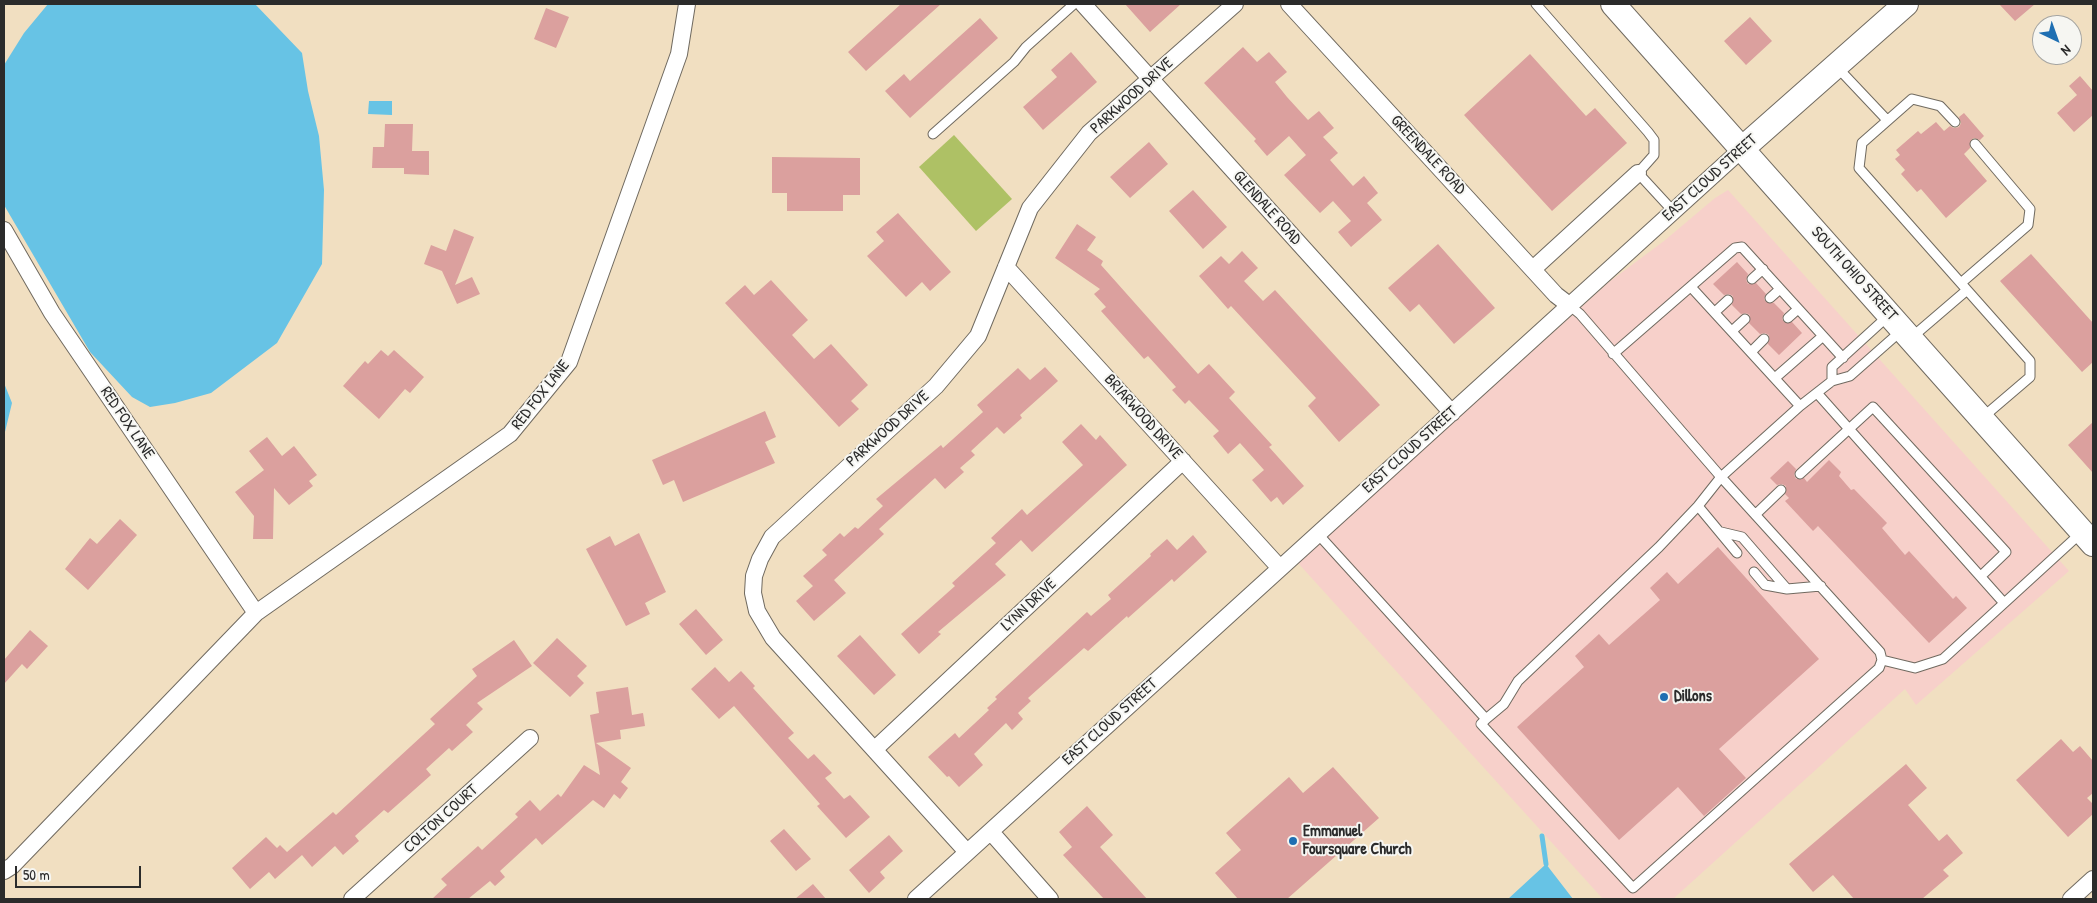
<!DOCTYPE html>
<style>
body{margin:0}
#map{position:relative;width:2097px;height:903px;overflow:hidden;background:#f1dfc1;font-family:"Patrick Hand",sans-serif}
canvas{display:block}
.frame{position:absolute;inset:0;border:5px solid #2b2b2b;pointer-events:none}
.north{position:absolute;left:2032px;top:15px;width:50px;height:50px;box-sizing:border-box;background:#f6f6f2;border:1px solid #a5a5a2;border-radius:50%;rotate:138deg;font-size:14px;font-weight:700;line-height:20px;text-align:center;color:#2b2b2b}
.north::after{content:'';display:block;margin:auto;width:18px;height:22px;background:#1f6fb2;clip-path:polygon(50% 0,100% 100%,50% 72%,0 100%)}
.scale{position:absolute;left:15px;top:866px;width:126px;height:22px;box-sizing:border-box;border:2px solid #2b2b2b;border-top:0;padding-left:6px;font-size:15px;line-height:18px;white-space:nowrap;color:#2b2b2b;-webkit-text-stroke:4px #f6f6f2;paint-order:stroke}
</style>
<div id="map">
<canvas width="2097" height="903"></canvas>
<div class="frame"></div>
<div class="north">N</div>
<div class="scale">50 m</div>
</div>
<script>
const g = document.querySelector('canvas').getContext('2d');
g.lineJoin = 'round';
function paint(path, color) { g.fillStyle = color; g.fill(path, 'evenodd'); }
const toPath = rows => new Path2D(rows.map(r => 'M' + r).join(''));
function stroke(path, color, width, dash) { g.strokeStyle = color; g.lineWidth = width; g.lineCap = dash ? 'butt' : 'round'; g.setLineDash(dash || []); g.stroke(path); }
function write(font, color, halo, rows, align = 'center') {
  g.font = font + ' "Patrick Hand",sans-serif'; g.lineWidth = 4; g.setLineDash([]); g.textBaseline = 'middle'; g.strokeStyle = halo; g.fillStyle = color; for (const [text, x, y, turn = 0] of rows) {
    g.save(); g.translate(x, y); g.rotate((+turn || 0) * Math.PI / 180); g.textAlign = isNaN(turn) ? turn : align; if (halo) g.strokeText(text, 0, 0); g.fillText(text, 0, 0); g.restore();
  }
}
const built = toPath([
 [1728,190,2069,571,1916,705,1905,689,1673,899,1603,899,1298,563,1609,282,1664,241,1715,198]
]);
const green = toPath([
 [954,135,1012,199,976,231,919,167]
]);
const water = toPath([
 [48,4,255,4,302,53,308,91,319,136,324,190,322,264,277,343,211,393,175,403,150,407,132,397,90,352,4,205,4,65,24,33],
 [369,101,392,101,392,115,368,114],
 [4,383,12,403,4,436],
 [1546,864,1573,899,1508,899]
]);
const stream = toPath([
 [1542,836,1546,864]
]);
const building = toPath([
 [901,4,941,4,866,71,848,52],
 [1125,4,1181,4,1150,32],
 [1999,4,2035,4,2015,21],
 [546,8,569,17,556,48,534,39],
 [1750,17,1772,41,1746,65,1724,41],
 [980,18,998,38,910,118,885,91,904,74,910,81],
 [1243,47,1257,62,1269,52,1287,72,1275,82,1287,97,1308,120,1319,111,1334,128,1323,137,1338,153,1330,160,1353,186,1364,176,1378,193,1367,203,1382,220,1351,247,1338,232,1351,221,1333,201,1320,213,1284,175,1306,155,1289,136,1267,156,1254,141,1256,139,1204,83],
 [1071,52,1097,82,1043,130,1023,107,1057,77,1051,70],
 [1530,54,1586,116,1595,108,1627,143,1552,211,1464,115],
 [2080,76,2093,91,2093,115,2074,132,2057,113,2077,95,2069,86],
 [1964,113,1984,136,1980,140,1974,138,1971,140,1970,148,1964,154,1987,181,1946,218,1921,189,1917,192,1901,174,1905,170,1895,159,1900,155,1896,150,1918,131,1921,134,1936,122,1944,131,1950,126,1954,128,1959,127,1961,123,1959,117],
 [385,124,413,124,412,151,429,151,429,175,404,174,404,168,372,168,373,147,384,147],
 [1149,142,1168,164,1130,198,1110,177],
 [772,157,860,158,860,195,843,195,843,211,787,211,787,193,772,193],
 [1193,190,1227,227,1203,249,1169,211],
 [898,213,951,272,930,291,922,282,906,297,867,256,884,241,876,232],
 [1077,224,1096,237,1087,250,1103,261,1101,265,1198,374,1209,364,1235,392,1229,398,1272,445,1269,447,1304,486,1283,505,1277,497,1271,502,1252,480,1264,470,1240,443,1228,454,1213,436,1219,431,1189,400,1185,404,1172,390,1176,387,1148,356,1144,359,1101,311,1106,307,1094,294,1100,289,1055,258],
 [454,229,474,237,455,285,472,277,480,294,457,304,442,271,424,264,431,245,446,251],
 [1438,244,1495,308,1454,344,1419,304,1410,312,1388,288],
 [1242,251,1258,268,1244,281,1263,301,1275,290,1380,405,1339,442,1308,406,1316,398,1231,306,1228,309,1199,276,1221,256,1229,264],
 [2031,254,2093,323,2093,362,2082,372,2000,281],
 [1737,262,1748,274,1746,280,1748,284,1756,283,1766,294,1764,299,1766,302,1774,303,1784,313,1782,319,1784,322,1792,322,1802,333,1779,355,1768,344,1769,335,1765,333,1760,334,1749,323,1750,315,1746,313,1741,314,1732,305,1733,296,1729,294,1724,295,1713,284],
 [771,280,808,320,792,335,814,359,831,344,868,385,851,401,859,409,839,427,725,303,745,285,754,295],
 [381,350,388,356,394,350,424,377,410,393,405,389,379,419,343,386,365,361,368,364],
 [1045,367,1058,381,1020,415,1022,418,1004,434,997,427,971,451,975,455,960,468,964,472,945,489,935,478,879,529,884,534,834,580,846,593,814,621,796,601,813,586,803,576,827,555,822,550,840,533,844,537,855,527,858,529,883,506,876,499,941,445,943,448,983,412,977,405,1018,368,1030,380],
 [765,411,776,437,765,442,775,463,683,502,674,480,663,485,652,460],
 [2093,422,2093,473,2068,445],
 [1081,424,1096,440,1100,435,1127,465,1032,552,1021,540,995,564,1006,575,938,632,941,634,919,654,901,634,955,586,952,583,996,543,991,538,1022,509,1027,515,1083,465,1062,442],
 [267,437,282,456,294,446,317,475,309,481,313,486,289,505,274,488,273,539,253,539,254,516,235,492,264,470,249,451],
 [1829,460,1841,472,1839,476,1851,490,1854,489,1887,523,1882,528,1905,555,1909,551,1953,599,1956,596,1967,608,1929,643,1818,526,1813,531,1785,501,1789,498,1785,494,1786,486,1782,484,1777,485,1770,478,1788,461,1796,469,1794,475,1796,479,1804,478,1807,482],
 [120,519,137,535,88,590,65,569,90,538,97,544],
 [639,533,666,592,645,603,650,614,626,626,586,549,610,536,615,546],
 [1193,535,1207,552,1174,582,1172,579,1128,618,1127,616,1088,651,1084,648,1028,698,1031,701,1018,713,1023,719,1012,730,1006,723,974,754,983,765,959,787,949,776,947,777,928,757,955,733,959,738,989,710,987,708,997,699,995,697,1087,612,1091,616,1111,599,1108,595,1151,556,1150,554,1167,539,1177,550],
 [1718,547,1819,659,1719,749,1746,778,1704,816,1678,787,1619,840,1517,727,1584,667,1575,656,1599,634,1609,645,1660,600,1650,588,1667,572,1678,584],
 [696,609,723,640,706,655,679,624],
 [30,630,48,646,27,669,22,664,4,684,4,660],
 [860,635,896,675,874,695,837,656],
 [557,638,587,666,577,676,584,683,570,697,533,663],
 [514,640,532,666,477,703,483,709,466,725,473,732,452,751,449,748,426,769,431,775,388,813,384,810,355,836,359,841,343,855,335,846,312,867,302,855,275,879,269,872,250,889,232,868,266,837,277,848,280,845,287,852,333,812,336,815,435,724,430,719,477,676,472,669],
 [715,667,729,682,741,671,755,686,753,688,794,733,788,738,808,759,814,754,832,773,825,778,844,799,850,795,870,817,846,838,817,806,820,804,734,706,719,719,691,689],
 [628,687,632,715,643,713,645,726,620,730,621,739,596,743,631,768,621,782,628,788,620,799,614,794,604,808,593,800,542,845,536,838,500,871,505,877,495,886,490,881,468,899,432,899,447,885,441,879,478,846,482,850,518,817,515,814,530,800,540,811,558,794,561,797,584,765,600,775,590,715,599,713,596,692],
 [2061,739,2073,752,2080,746,2093,761,2093,793,2087,798,2093,804,2093,814,2068,837,2016,780],
 [1906,764,1927,788,1908,805,1939,841,1947,834,1963,853,1943,870,1949,876,1922,899,1854,899,1833,875,1813,892,1789,864],
 [1333,767,1379,818,1287,899,1238,899,1215,873,1241,850,1226,833,1289,777,1303,793],
 [1087,806,1113,835,1100,847,1147,899,1104,899,1063,855,1072,847,1059,832],
 [784,829,811,859,796,871,770,841],
 [889,835,903,851,880,872,885,878,869,893,849,870],
 [813,884,826,899,795,899]
]);
const service = toPath([
 [1536,4,1648,132,1654,140,1654,155,1638,173,1673,211],
 [1836,66,1887,120],
 [1955,122,1940,106,1912,99,1862,143,1859,168,1967,290],
 [933,134,1014,62,1026,47,1074,4],
 [1752,279,1763,269],
 [1961,283,2028,225,2030,209,1975,144],
 [1691,287,1800,406],
 [1770,298,1780,289],
 [1715,312,1728,300],
 [1788,318,1798,309],
 [1732,331,1745,319],
 [1911,338,1967,290,2030,361,2030,377,1982,418],
 [1751,352,1764,339],
 [1613,354,1735,248,1742,247,1843,358],
 [1775,378,1823,336],
 [1832,381,1832,367,1888,316],
 [1817,393,2004,603],
 [1800,474,1873,407,2006,552,1981,576],
 [1698,506,1737,553],
 [1756,514,1781,490],
 [1721,532,1742,537,1787,589],
 [1317,533,1486,719,1504,704,1518,681,1659,547,1698,506,1721,477,1800,406,1832,381,1850,376,1901,331],
 [1754,572,1765,585,1787,589,1821,586],
 [1882,660,1915,668,1943,659,2082,532],
 [1486,719,1481,724,1633,888,1879,668,1882,660,1880,652,1721,477,1580,314,1569,305]
]);
const minor = toPath([
 [1083,4,1452,413],
 [1289,4,1556,295,1569,305],
 [4,230,52,313,256,613],
 [1006,267,1279,567],
 [1533,269,1638,173],
 [875,749,1183,461],
 [991,832,1050,899],
 [967,852,773,638,757,611,753,593,754,576,760,559,772,537,936,386,978,336,1030,208,1089,133,1235,4],
 [4,871,12,866,256,613,510,434,569,362,679,54,687,4],
 [352,899,530,738],
 [916,899,1743,148],
 [2071,899,2093,879]
]);
const secondary = toPath([
 [1613,4,2093,544],
 [1743,148,1906,4]
]);
const markers = [
 [1664,697,5,"#1f6fb2"],
 [1293,841,5,"#1f6fb2"]
];
const streetNames = [
 ["PARKWOOD DRIVE",1132,96,-42],
 ["GREENDALE ROAD",1428,155,47],
 ["EAST CLOUD STREET",1710,178,-42],
 ["GLENDALE ROAD",1267,208,48],
 ["SOUTH OHIO STREET",1854,274,48],
 ["RED FOX LANE",541,395,-52],
 ["BRIARWOOD DRIVE",1143,417,48],
 ["RED FOX LANE",127,423,56],
 ["PARKWOOD DRIVE",888,429,-42],
 ["EAST CLOUD STREET",1410,450,-42],
 ["LYNN DRIVE",1029,605,-43],
 ["EAST CLOUD STREET",1110,722,-42],
 ["COLTON COURT",441,819,-42]
];
const poiNames = [
 ["Dillons",1674,697],
 ["Emmanuel",1303,832],
 ["Foursquare Church",1303,850]
];
paint(built, '#f7d0ca');
paint(green, '#aec165');
paint(water, '#67c3e5');
stroke(stream, '#67c3e5', 5);
paint(building, '#dba09e');
stroke(service, '#706a60', 11);
stroke(minor, '#706a60', 18);
stroke(secondary, '#706a60', 26);
stroke(service, '#fff', 9);
stroke(minor, '#fff', 16);
stroke(secondary, '#fff', 24);
for (const [x, y, r, color] of markers) { const dot = new Path2D(); dot.arc(x, y, r, 0, 2 * Math.PI); g.fillStyle = color; g.fill(dot); stroke(dot, '#f6f6f2', 2); }
write('16px', '#2b2b2b', '#f6f6f2', streetNames);
write('bold 16px', '#2b2b2b', '#f6f6f2', poiNames, 'left');
</script>
